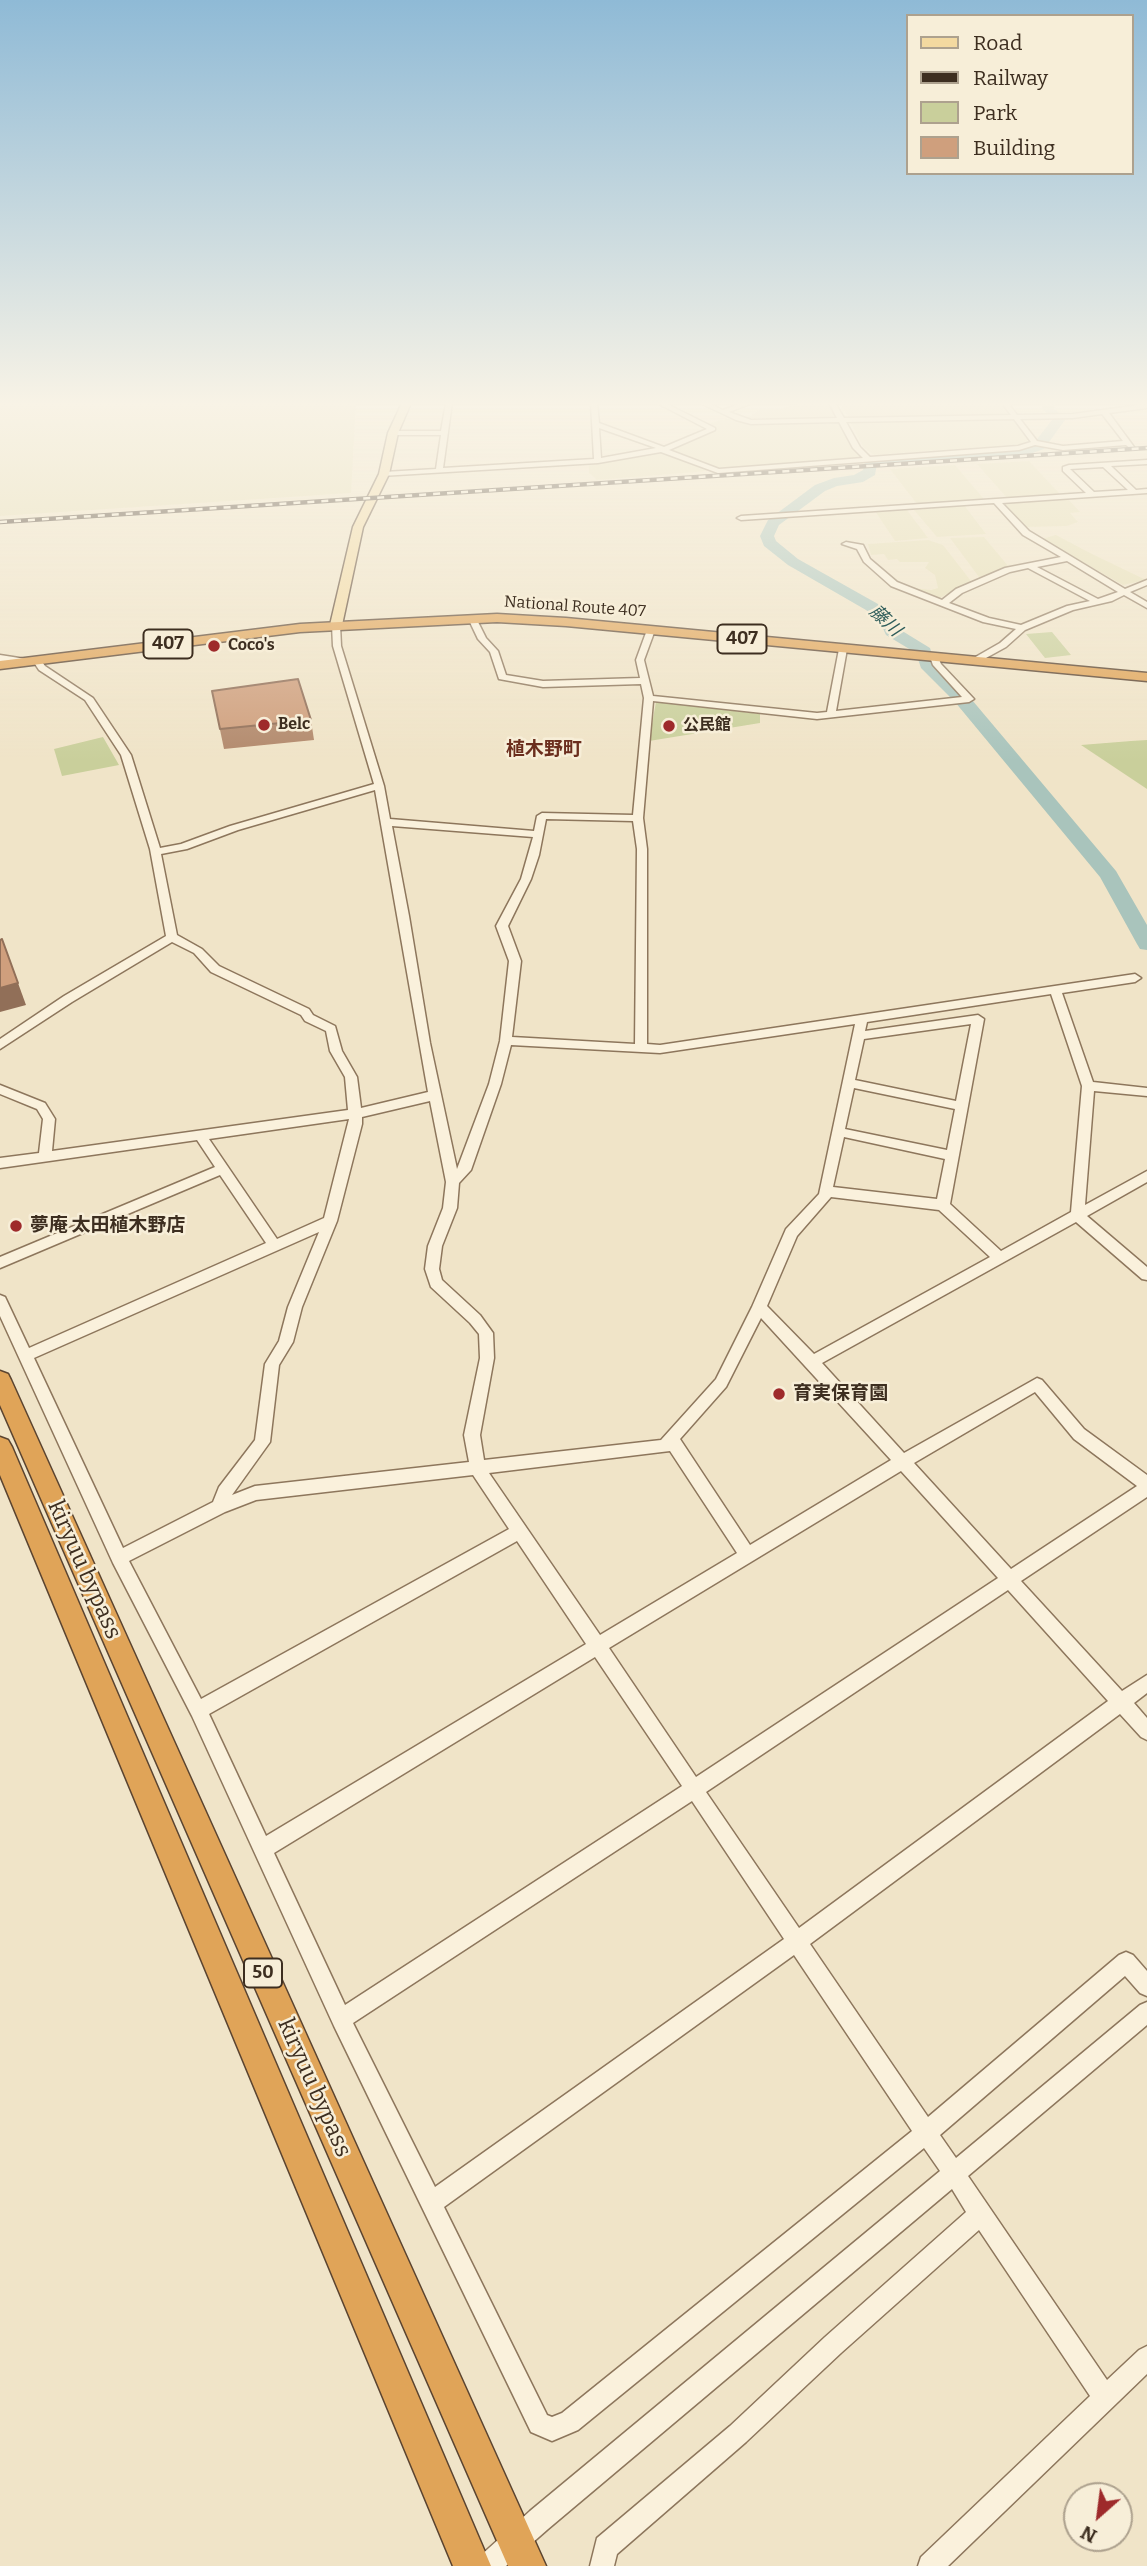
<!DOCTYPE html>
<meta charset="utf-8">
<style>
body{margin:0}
#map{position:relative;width:1147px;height:2566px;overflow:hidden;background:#f0e4c8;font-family:Bitter,serif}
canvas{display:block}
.legend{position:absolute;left:906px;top:14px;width:228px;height:161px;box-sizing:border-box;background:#f7eed8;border:2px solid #ada18e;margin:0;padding:9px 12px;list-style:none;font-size:21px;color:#3d2e20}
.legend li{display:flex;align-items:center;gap:14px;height:35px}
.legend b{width:35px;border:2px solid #ada18e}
.north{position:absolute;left:1063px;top:2482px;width:70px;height:70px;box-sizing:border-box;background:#f7eed8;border:2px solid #ada18e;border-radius:50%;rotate:208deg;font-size:19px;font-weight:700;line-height:28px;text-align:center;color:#3d2e20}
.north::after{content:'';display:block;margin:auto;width:24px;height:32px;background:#9e2a2b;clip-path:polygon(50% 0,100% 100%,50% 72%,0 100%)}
</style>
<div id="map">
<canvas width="1147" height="2566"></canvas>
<ul class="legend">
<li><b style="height:9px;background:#f3d9a0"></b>Road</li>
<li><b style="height:9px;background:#3d2e20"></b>Railway</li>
<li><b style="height:19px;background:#c9cf9b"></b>Park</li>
<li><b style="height:19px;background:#cf9f7d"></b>Building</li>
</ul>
<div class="north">N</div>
</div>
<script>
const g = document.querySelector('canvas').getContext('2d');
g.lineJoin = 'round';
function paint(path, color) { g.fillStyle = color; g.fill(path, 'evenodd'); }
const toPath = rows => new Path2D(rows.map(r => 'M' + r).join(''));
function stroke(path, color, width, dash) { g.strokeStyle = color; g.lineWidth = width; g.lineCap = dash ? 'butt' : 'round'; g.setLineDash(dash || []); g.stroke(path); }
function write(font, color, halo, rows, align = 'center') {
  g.font = font + ' Bitter,"Noto Sans JP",serif'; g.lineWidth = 5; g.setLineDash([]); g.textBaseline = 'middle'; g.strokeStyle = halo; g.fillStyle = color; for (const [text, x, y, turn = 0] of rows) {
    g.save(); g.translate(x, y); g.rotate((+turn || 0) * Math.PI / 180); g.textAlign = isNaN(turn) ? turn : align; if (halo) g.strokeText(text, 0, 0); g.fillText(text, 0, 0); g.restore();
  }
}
const farmland = toPath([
 [0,403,356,403,351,493,0,516],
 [800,403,828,403,837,418,747,418,759,410,777,410],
 [839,403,1001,403,1010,415,849,418],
 [730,418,743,423,840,424,861,458,722,470,670,450,717,430,710,423],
 [1011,419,1015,421,1028,441,1024,444,874,455,864,448,850,422],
 [661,452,708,471,597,480,589,473,589,463],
 [1029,461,1060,494,1007,498,977,464],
 [955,465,984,499,917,504,890,469],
 [1067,498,1080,512,1070,513,1078,522,1067,526,1027,527,1001,503],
 [964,505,986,534,937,537,914,510],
 [907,510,928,538,895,541,875,511],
 [1056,535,1090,553,1146,580,1123,585,1042,539],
 [984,537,1009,567,979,577,950,538],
 [928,540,943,545,971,581,938,599,913,588,931,590,938,588,935,575,925,568,929,562,900,562,897,559,888,560,884,554,871,555,868,544]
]);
const green = toPath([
 [1052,632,1071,655,1045,658,1026,634],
 [656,702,760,714,760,723,649,741],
 [103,737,119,765,62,776,54,749],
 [1147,740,1147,789,1081,745,1131,741]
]);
const river = toPath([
 [1044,403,1056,403,1054,408,1065,420,1044,449,1030,454,877,464,875,475,863,482,837,486,825,491,779,525,774,536,776,541,798,559,878,604,892,615,899,629,930,648,935,663,967,694,1116,871,1147,925,1147,950,1140,949,1137,944,1100,877,955,702,921,668,916,653,886,635,879,620,866,610,788,565,764,546,760,536,768,520,815,485,834,478,854,475,863,470,866,457,1028,446,1034,443,1052,420,1042,408,1044,403]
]);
const minor = toPath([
 [446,403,452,403,443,468,594,459,591,403,597,403,599,423,664,447,707,429,657,403,665,403,715,428,715,430,669,450,719,469,863,458,853,448,839,422,751,424,736,420,700,403,708,403,723,410,743,403,752,403,729,412,751,420,837,418,829,403,835,403,844,418,1011,415,1002,403,1008,403,1017,415,1073,414,1147,404,1147,408,1109,413,1134,447,1131,449,1126,445,1063,450,1035,445,1019,450,718,473,661,452,598,463,381,476,384,472,436,469,441,435,393,435,390,433,393,431,441,431,446,403],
 [1102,414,1123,441,1063,446,1037,441,1020,419,1073,418,1102,414],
 [1014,419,1031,442,1018,446,870,457,860,447,846,422,1014,419],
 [599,428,656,448,601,458,599,428],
 [1147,460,1147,464,1111,466,1136,490,1147,489,1147,493,1002,503,1029,531,1125,589,1147,580,1147,585,1130,592,1147,602,1147,608,1124,595,1112,601,1073,610,1025,630,1006,647,975,664,971,661,972,659,1000,643,1016,629,983,622,891,586,864,562,857,549,842,544,846,542,863,545,870,559,897,582,942,600,956,589,1005,568,1061,557,1023,535,994,503,741,520,737,518,741,516,1086,493,1063,471,1063,467,1069,465,1147,460],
 [1103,467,1128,490,1094,492,1070,469,1103,467],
 [1067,561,1118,592,1098,599,1037,567,1067,561],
 [1028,568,1090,601,1067,606,1021,625,989,618,949,603,962,593,1010,572,1028,568],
 [469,616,475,616,486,638,498,651,506,675,543,681,640,678,636,660,647,630,651,627,655,630,644,660,653,696,817,713,827,712,839,649,843,646,847,649,836,711,962,697,933,665,930,657,934,654,937,655,941,664,974,699,969,702,817,719,653,701,643,818,647,849,647,1044,660,1045,1135,974,1141,978,1135,982,1062,993,1093,1082,1147,1088,1147,1096,1094,1091,1085,1205,1147,1171,1147,1182,1087,1216,1147,1267,1147,1280,1142,1279,1076,1222,822,1363,904,1453,1037,1378,1042,1380,1084,1429,1147,1475,1147,1497,1021,1581,1122,1691,1147,1675,1147,1693,1134,1703,1147,1718,1147,1740,1141,1737,1120,1714,810,1944,928,2117,1119,1955,1126,1952,1133,1955,1147,1971,1147,1996,1140,1993,1125,1976,940,2135,956,2158,1140,2005,1147,2002,1147,2025,968,2176,1107,2380,1139,2350,1147,2346,1147,2374,948,2566,918,2566,921,2557,1090,2396,979,2230,841,2353,746,2442,617,2554,614,2566,590,2566,597,2538,730,2426,825,2337,966,2212,952,2189,548,2529,506,2566,476,2566,479,2557,530,2511,940,2171,924,2148,578,2430,552,2441,531,2432,334,2026,192,1716,113,1563,0,1316,0,1295,5,1297,29,1348,266,1243,220,1175,0,1268,0,1257,215,1167,197,1140,0,1168,0,1158,39,1153,43,1119,37,1109,0,1094,0,1085,45,1103,55,1119,52,1151,348,1110,345,1077,330,1051,326,1031,305,1021,301,1015,211,972,194,953,172,942,72,1002,0,1049,0,1039,64,996,166,936,150,849,121,755,85,700,39,670,33,661,40,659,45,666,93,698,131,755,160,848,181,844,230,826,374,784,333,646,332,625,336,622,340,625,341,646,384,786,390,819,534,831,537,816,542,813,633,815,644,698,641,684,543,687,499,679,490,652,478,639,468,618,469,616],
 [375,790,428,1092,361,1108,357,1077,342,1051,335,1026,313,1015,309,1009,219,966,202,949,177,935,161,854,187,849,238,830,375,790],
 [546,819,633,821,637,849,635,1044,512,1037,521,961,508,926,531,879,539,855,546,819],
 [392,826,533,837,521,879,496,926,509,961,500,1041,489,1084,457,1169,430,1043,409,916,392,826],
 [1051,994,1082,1086,1071,1212,1001,1251,950,1204,984,1019,978,1015,865,1031,867,1022,1051,994],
 [855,1024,819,1194,786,1229,752,1307,716,1379,661,1440,484,1460,480,1435,494,1358,493,1333,480,1315,442,1280,439,1269,442,1246,457,1208,459,1183,471,1170,501,1084,511,1045,660,1053,855,1024],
 [971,1024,956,1101,855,1080,864,1039,971,1024],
 [854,1088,955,1109,947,1150,845,1129,854,1088],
 [430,1101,446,1182,443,1208,428,1246,425,1269,431,1287,470,1323,479,1334,480,1358,464,1435,469,1462,255,1486,232,1495,270,1442,279,1365,293,1342,302,1307,337,1221,362,1124,362,1117,430,1101],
 [349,1119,324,1218,277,1239,209,1139,349,1119],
 [844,1137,945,1159,937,1199,833,1187,844,1137],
 [831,1197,939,1210,990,1257,814,1354,767,1306,797,1236,831,1197],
 [319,1232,288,1307,279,1341,265,1364,255,1440,219,1487,213,1502,123,1548,34,1358,319,1232],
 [761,1318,891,1460,750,1545,680,1439,726,1387,761,1318],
 [1035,1392,1074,1439,1137,1486,1011,1569,914,1463,1035,1392],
 [670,1451,737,1553,600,1635,489,1473,670,1451],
 [901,1471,998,1578,696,1777,609,1648,901,1471],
 [473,1475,509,1529,201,1699,129,1561,225,1512,256,1500,473,1475],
 [517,1541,586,1644,266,1836,209,1714,517,1541],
 [1008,1590,1108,1701,799,1928,706,1792,1008,1590],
 [595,1657,682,1786,345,2005,274,1853,595,1657],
 [692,1801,784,1939,435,2187,353,2023,692,1801],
 [794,1955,912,2131,562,2413,552,2417,547,2415,444,2207,794,1955],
 [0,655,26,659,30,662,26,665,0,661,0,655]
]);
const major = toPath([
 [402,403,411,403,398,433,389,474,363,527,342,625,332,627,330,625,353,527,379,474,388,433,402,403]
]);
const highway = toPath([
 [497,614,566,618,1147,673,1147,681,566,626,497,622,300,632,0,669,0,661,300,624,497,614],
 [0,1371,8,1374,11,1380,546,2566,508,2566,0,1405,0,1371],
 [0,1437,8,1440,12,1447,491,2566,453,2566,0,1475,0,1437]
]);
const rail = toPath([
 [0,522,1147,448]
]);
const wall = toPath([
 [212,691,311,720,314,740,224,749]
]);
const shadedWall = toPath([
 [2,939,26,1005,0,1012,0,988]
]);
const building = toPath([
 [298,679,311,720,220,729,212,691,298,679],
 [2,939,18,983,0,988,0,940,2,939]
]);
const markers = [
 [214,646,7,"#9e2a2b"],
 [264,725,7,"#9e2a2b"],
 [669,726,7,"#9e2a2b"],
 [16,1226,7,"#9e2a2b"],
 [779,1394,7,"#9e2a2b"]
];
const farStreetnames = [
 ["National Route 407",575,607,4]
];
const farPoinames = [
 ["Coco's",228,646],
 ["Belc",278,725],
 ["公民館",683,726]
];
const farWaternames = [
 ["藤川",885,621,43]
];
const shields = [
 [742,639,49],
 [168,644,49],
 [263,1973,38]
];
const shieldNames = [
 ["407",742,639],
 ["407",168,644],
 ["50",263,1973]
];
const farQuarternames = [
 ["植木野町",544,750]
];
const poiNames = [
 ["夢庵 太田植木野店",30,1226],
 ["育実保育園",793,1394]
];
const nearStreetnames = [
 ["kiryuu bypass",84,1570,66],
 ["kiryuu bypass",314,2088,66]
];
paint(farmland, '#e6deb5');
paint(green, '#c9cf9b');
paint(river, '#a9c4bc');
stroke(minor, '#8d765c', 3);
stroke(major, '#5b4430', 3);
stroke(highway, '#5b4430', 3);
paint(minor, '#faf1dc');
paint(major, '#f3d9a0');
paint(highway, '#e0a458');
stroke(rail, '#3d2e20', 4.5);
stroke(rail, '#f7eed8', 2.5, [7]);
paint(wall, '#b2896c');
paint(shadedWall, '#916f58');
paint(building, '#cf9f7d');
stroke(building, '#916f58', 2);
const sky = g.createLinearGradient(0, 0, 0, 762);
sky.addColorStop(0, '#8fbad6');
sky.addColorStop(0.53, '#f8f3e6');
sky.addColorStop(1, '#f8f3e600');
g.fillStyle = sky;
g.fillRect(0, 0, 1147, 762);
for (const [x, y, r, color] of markers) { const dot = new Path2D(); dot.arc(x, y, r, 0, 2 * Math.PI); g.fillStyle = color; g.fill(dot); stroke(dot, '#f7eed8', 2.5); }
write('16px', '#3d2e20', '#f7eed8', farStreetnames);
write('bold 16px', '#3d2e20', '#f7eed8', farPoinames, 'left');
write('italic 18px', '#2f5d5a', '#f7eed8', farWaternames);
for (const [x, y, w] of shields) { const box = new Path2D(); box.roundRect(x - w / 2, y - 14.5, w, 29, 5); g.fillStyle = '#f7eed8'; g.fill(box); stroke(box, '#3d2e20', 2); }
write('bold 18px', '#3d2e20', null, shieldNames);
write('bold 19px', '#6b2e1e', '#f7eed8', farQuarternames);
write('bold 19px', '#3d2e20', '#f7eed8', poiNames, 'left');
write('23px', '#3d2e20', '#f7eed8', nearStreetnames);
</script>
